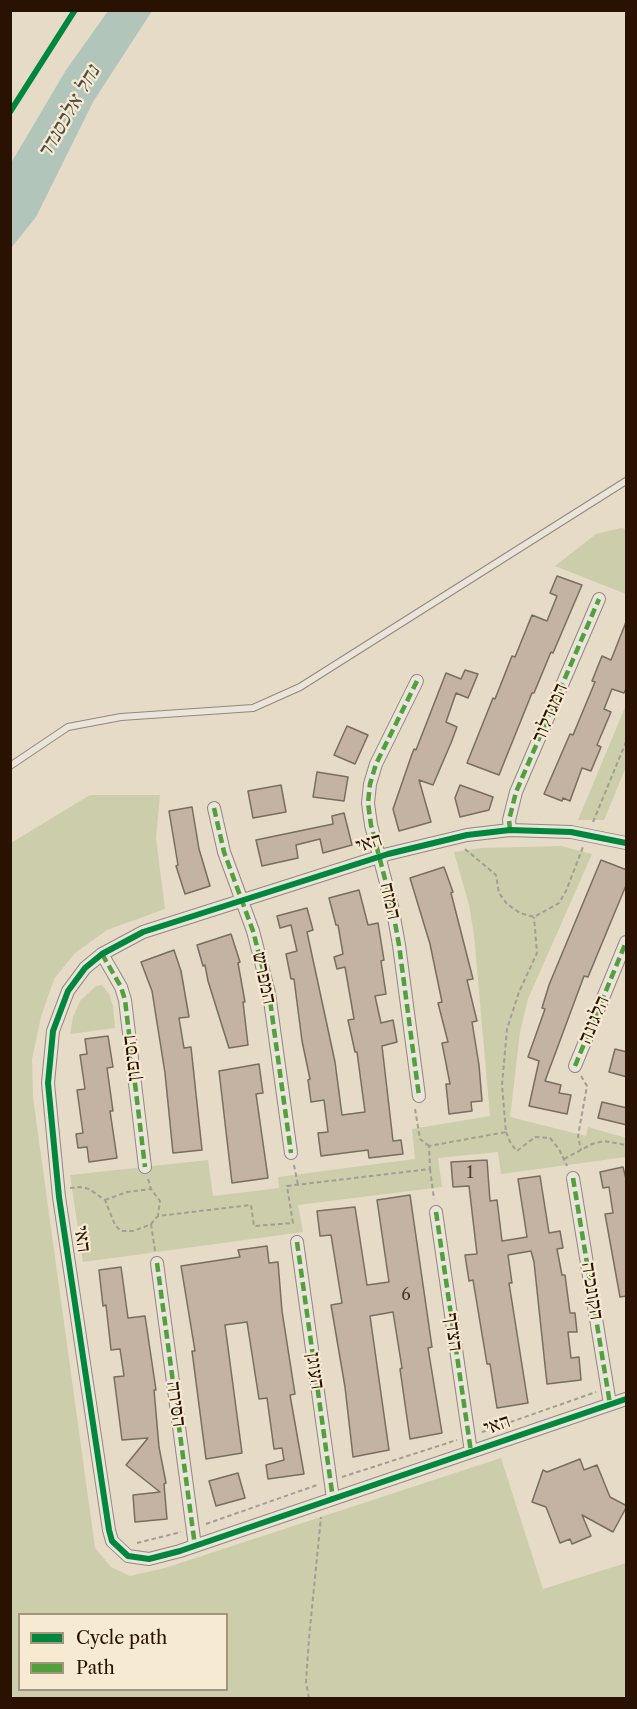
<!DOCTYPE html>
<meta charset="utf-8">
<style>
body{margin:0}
#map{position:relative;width:637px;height:1709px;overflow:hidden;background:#e6dbc7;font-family:"Libre Caslon Text",serif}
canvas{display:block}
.frame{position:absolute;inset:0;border:12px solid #291201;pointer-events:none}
.legend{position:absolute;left:18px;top:1613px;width:210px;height:78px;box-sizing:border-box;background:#f7ead2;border:2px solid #a5947e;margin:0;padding:8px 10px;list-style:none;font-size:18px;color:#291201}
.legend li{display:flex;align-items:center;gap:12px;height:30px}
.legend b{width:30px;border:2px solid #a5947e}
</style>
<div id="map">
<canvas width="637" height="1709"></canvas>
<div class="frame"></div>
<ul class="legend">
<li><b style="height:8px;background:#00873e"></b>Cycle path</li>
<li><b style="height:8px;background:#51a03c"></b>Path</li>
</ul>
</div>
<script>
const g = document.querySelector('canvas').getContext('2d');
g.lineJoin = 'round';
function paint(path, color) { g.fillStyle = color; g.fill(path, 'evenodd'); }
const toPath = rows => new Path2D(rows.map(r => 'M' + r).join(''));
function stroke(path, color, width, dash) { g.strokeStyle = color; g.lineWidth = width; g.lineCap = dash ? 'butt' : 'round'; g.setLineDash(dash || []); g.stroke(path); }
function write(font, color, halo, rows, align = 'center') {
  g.font = font + ' "Libre Caslon Text","Frank Ruhl Libre",serif'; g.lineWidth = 4.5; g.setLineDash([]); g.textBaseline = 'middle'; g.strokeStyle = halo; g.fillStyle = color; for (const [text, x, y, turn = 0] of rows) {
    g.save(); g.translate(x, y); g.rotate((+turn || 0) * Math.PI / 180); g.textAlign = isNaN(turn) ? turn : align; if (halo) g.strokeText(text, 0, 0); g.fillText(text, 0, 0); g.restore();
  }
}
const green = toPath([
 [621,528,626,529,626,594,555,566,596,534],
 [626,705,626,767,604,820,578,820],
 [90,795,160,795,156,838,165,909,107,930,75,953,54,979,41,1017,32,1059,33,1097,95,1548,111,1567,130,1576,165,1568,501,1458,543,1589,626,1563,626,1698,11,1698,11,843],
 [226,1614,226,1690,20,1690,20,1614],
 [561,846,592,854,528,999,520,1032,510,1117,586,1136,588,1127,626,1138,626,1157,501,1174,498,1152,438,1158,442,1187,298,1205,303,1232,83,1262,70,1175,208,1160,213,1196,279,1188,278,1177,415,1159,412,1129,490,1116,474,935,469,905,454,852,482,848],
 [102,985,109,994,113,1006,115,1028,70,1034,73,1017,80,1001,96,986]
]);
const water = toPath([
 [108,11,152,11,93,102,36,217,11,248,11,163,66,70]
]);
const building = toPath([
 [557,576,582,585,553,653,551,652,534,693,532,693,499,775,467,763,493,698,495,699,512,656,515,657,532,615,547,621,557,596,550,593,557,576],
 [626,622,627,687,624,693,612,689,604,709,611,712,597,745,601,747,591,771,582,768,570,801,563,798,562,801,544,794,570,734,573,735,595,682,592,681,602,656,611,660,626,622],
 [465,670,478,674,468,698,456,693,446,722,457,727,451,743,433,785,419,780,431,822,399,831,393,809,412,754,414,749,416,750,446,673,461,679,465,670],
 [347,726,368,735,355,764,334,755,347,726],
 [317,772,348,777,344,801,313,797,317,772],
 [281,785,286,812,253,818,248,791,281,785],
 [460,785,493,797,489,810,460,817,455,798,460,785],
 [192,807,199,849,210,886,185,894,176,866,178,865,169,811,192,807],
 [344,813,352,845,323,853,320,839,296,845,298,858,262,866,256,840,333,824,332,816,344,813],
 [601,860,627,870,627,883,588,977,584,976,545,1081,561,1085,559,1093,571,1095,567,1114,529,1106,539,1061,528,1057,545,1009,542,1008,549,985,601,860],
 [444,867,453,892,451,893,473,979,467,980,477,1021,472,1022,479,1065,482,1101,471,1102,472,1111,449,1114,446,1084,450,1084,442,1043,448,1042,438,1003,442,1002,430,944,410,878,444,867],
 [359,890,368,925,378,923,384,960,381,961,386,994,375,996,381,1023,393,1020,397,1042,382,1046,393,1141,401,1140,403,1154,369,1158,368,1150,321,1156,318,1133,328,1132,324,1100,311,1102,308,1080,310,1079,302,1041,294,979,291,979,286,954,297,951,291,925,280,928,277,916,307,908,313,930,307,932,335,1062,342,1115,365,1112,357,1052,355,1052,348,1020,354,1019,345,967,337,969,334,957,343,954,338,925,336,925,329,898,359,890],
 [231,934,240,962,238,963,245,1002,243,1002,248,1045,229,1048,208,981,205,965,203,966,197,945,231,934],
 [174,950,181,971,189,1017,179,1018,184,1048,191,1047,202,1150,173,1153,165,1073,152,991,141,962,174,950],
 [108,1036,113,1067,107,1068,113,1111,110,1111,117,1158,89,1162,87,1147,78,1148,76,1134,83,1133,77,1090,85,1089,80,1055,87,1054,85,1039,108,1036],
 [615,1049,627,1052,627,1077,609,1072,615,1049],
 [259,1064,263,1093,256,1094,268,1178,232,1183,219,1071,259,1064],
 [602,1102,627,1108,627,1125,598,1118,602,1102],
 [487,1160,490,1201,497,1200,502,1241,527,1237,518,1179,540,1176,549,1233,560,1231,563,1248,557,1249,562,1275,565,1275,570,1313,575,1313,577,1332,568,1332,571,1358,579,1357,581,1380,547,1384,534,1262,531,1251,508,1255,512,1283,509,1283,528,1403,497,1408,490,1364,487,1364,473,1280,469,1281,465,1255,477,1254,469,1186,453,1187,451,1162,487,1160],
 [623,1167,627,1183,627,1296,620,1297,605,1214,613,1213,609,1187,603,1188,600,1172,623,1167],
 [410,1195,432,1347,428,1348,442,1433,410,1439,400,1369,402,1368,393,1312,370,1316,389,1450,353,1457,345,1387,331,1305,342,1303,331,1235,320,1236,317,1211,355,1207,367,1285,389,1282,377,1200,410,1195],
 [267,1246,269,1263,278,1262,282,1311,295,1394,290,1395,304,1474,268,1479,266,1465,284,1460,282,1448,274,1449,267,1398,259,1399,247,1322,225,1325,242,1453,206,1459,192,1351,195,1351,181,1266,240,1257,238,1250,267,1246],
 [121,1267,128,1318,145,1316,156,1390,154,1390,159,1447,166,1483,164,1484,167,1519,135,1522,133,1495,160,1492,126,1465,148,1438,122,1440,114,1377,124,1376,120,1349,111,1350,106,1305,103,1306,99,1270,121,1267],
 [580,1459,584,1470,597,1465,610,1497,627,1506,613,1532,582,1515,591,1536,572,1544,570,1539,560,1543,546,1507,532,1502,543,1470,547,1472,580,1459],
 [238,1473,245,1498,216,1506,209,1481,238,1473]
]);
const path = toPath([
 [593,822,626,742],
 [465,849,496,875,499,893,507,904,520,913,534,917,559,903,566,891,583,847],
 [581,1076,587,1086,578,1136,581,1150],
 [415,1109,420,1139,429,1146],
 [506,1132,511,1144,517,1151,535,1137,550,1138,559,1149,567,1166],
 [564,1159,592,1144,604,1141,626,1145],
 [294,1165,298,1185],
 [430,1169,434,1199],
 [148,1179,151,1189,160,1201,158,1215],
 [70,1188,80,1187,89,1189,105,1200,115,1225,121,1231,133,1231,144,1227,151,1224,158,1216,251,1205,254,1226,293,1223,287,1186,430,1169,429,1146,506,1132,502,1085,507,1029,519,992,537,953,534,917],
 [105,1200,127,1192,151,1189],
 [151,1224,155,1251],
 [482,1432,596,1392],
 [342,1477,457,1440],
 [206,1524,317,1485],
 [137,1543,181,1532],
 [309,1698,306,1682,309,1638,321,1517]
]);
const lane = toPath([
 [10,766,68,727,121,717,253,708,300,687,626,481]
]);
const street = toPath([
 [417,681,376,764,370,784,368,803,371,825,392,906,399,945,419,1096],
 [214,808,224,852,253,931,269,993,291,1153],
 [510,830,509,820,516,792,599,599],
 [626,843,571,832,510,830,467,835,388,854,143,932,102,954,85,968,68,991,53,1031,48,1083,59,1197,109,1530,112,1541,128,1556,149,1559,180,1551,626,1399],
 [102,954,121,987,125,1000,145,1167],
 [575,1066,626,942],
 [573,1178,610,1404],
 [436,1212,471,1452],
 [297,1242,333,1499],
 [157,1263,195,1546]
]);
const quiet = toPath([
 [417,681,376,764,370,784,368,803,371,825,392,906,399,945,419,1096],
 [214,808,224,852,253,931,269,993,291,1153],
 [510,830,509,820,516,792,599,599],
 [102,954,121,987,125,1000,145,1167],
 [575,1066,626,942],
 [573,1178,610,1404],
 [436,1212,471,1452],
 [297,1242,333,1499],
 [157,1263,195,1546]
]);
const cycleway = toPath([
 [10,112,75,10],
 [626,843,571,832,510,830,467,835,388,854,143,932,102,954,85,968,68,991,53,1031,48,1083,59,1197,109,1530,112,1541,128,1556,149,1559,180,1551,626,1399]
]);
const numberNames = [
 ["1",470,1173],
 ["6",406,1295]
];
const streetNames = [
 ["המגדלור",550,713,-67],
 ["האי",369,843,-17],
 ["המזח",390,901,77],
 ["המפרש",264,978,78],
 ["הלגונה",594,1020,-67],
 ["הסיפון",132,1058,-97],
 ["האי",82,1239,82],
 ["הקונכיה",592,1291,81],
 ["הצדף",453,1332,82],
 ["העוגן",315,1371,82],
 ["הסירה",176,1404,82],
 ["האי",497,1425,-19]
];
const waterNames = [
 ["נחל אלכסנדר",69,112,-60]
];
paint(green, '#cccdaa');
paint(water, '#b2c5ba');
paint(building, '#c4b2a2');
stroke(building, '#776e61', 1.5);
stroke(lane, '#92887c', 8);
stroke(street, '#92887c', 14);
stroke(path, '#a49d94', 2, [4.5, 3]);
stroke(lane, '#eae4db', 6);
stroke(street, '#eae4db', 12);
stroke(quiet, '#51a03c', 4.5, [9, 4.5]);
stroke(cycleway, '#00873e', 6);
write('16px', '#503a29', null, numberNames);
write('20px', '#291201', '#f7ead2', streetNames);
write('italic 21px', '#514e40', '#f7ead2', waterNames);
</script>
